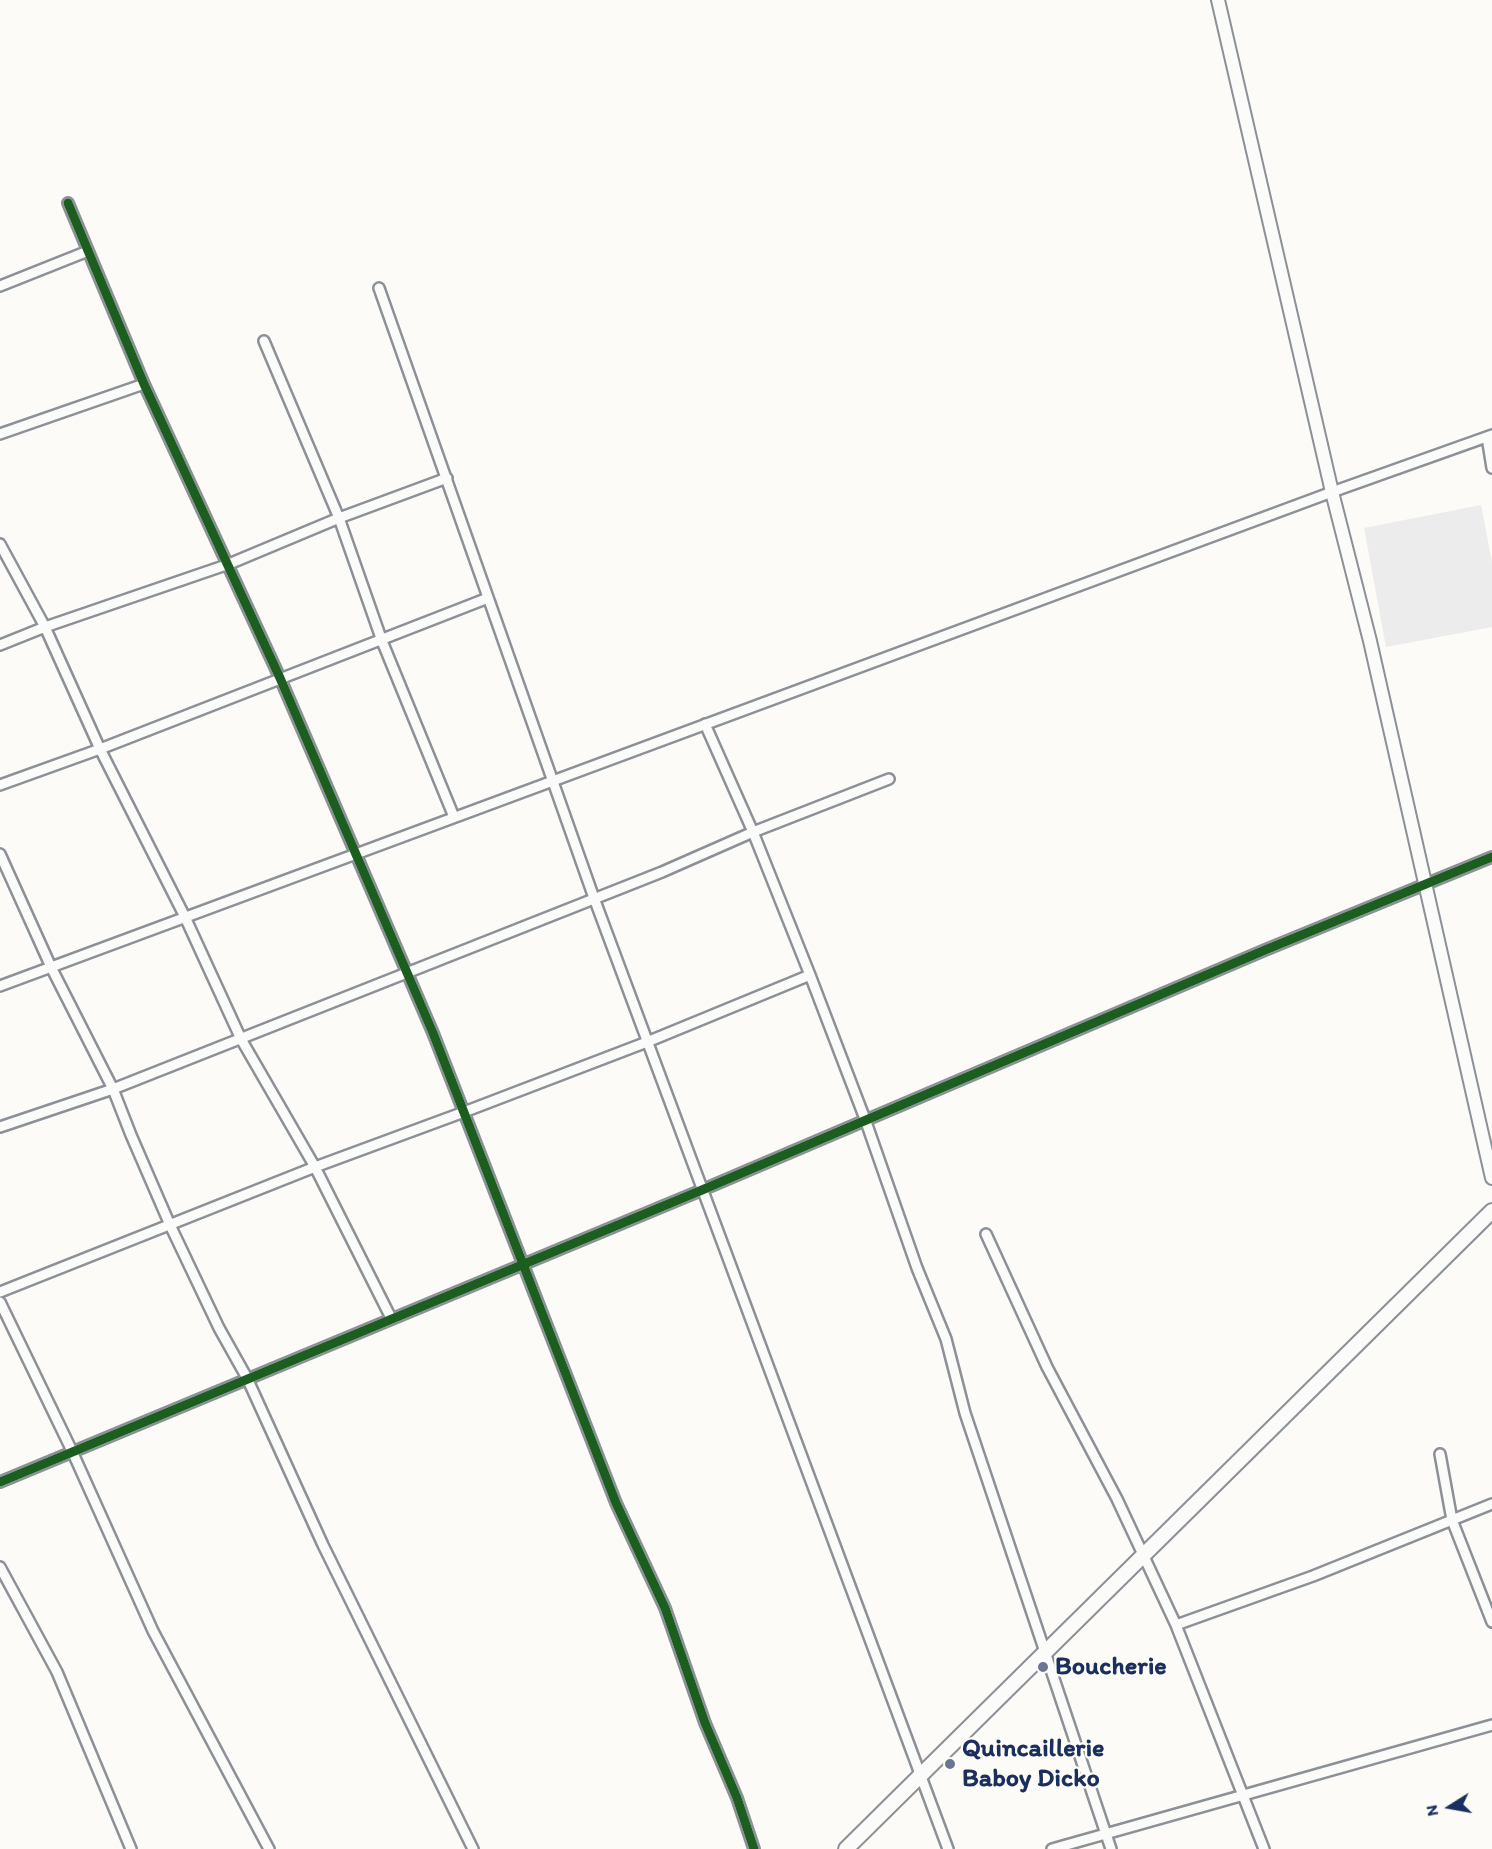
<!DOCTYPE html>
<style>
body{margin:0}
#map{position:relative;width:1492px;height:1849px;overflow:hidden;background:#fcfbf8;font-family:Itim,sans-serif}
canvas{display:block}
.north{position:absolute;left:1420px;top:1777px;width:60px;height:60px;-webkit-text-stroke:4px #fdfcf7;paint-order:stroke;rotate:259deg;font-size:16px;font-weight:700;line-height:24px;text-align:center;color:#1b2f5e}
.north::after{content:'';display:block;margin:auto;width:21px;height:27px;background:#1b2f5e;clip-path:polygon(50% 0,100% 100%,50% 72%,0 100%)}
</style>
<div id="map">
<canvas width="1492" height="1849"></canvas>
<div class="north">N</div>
</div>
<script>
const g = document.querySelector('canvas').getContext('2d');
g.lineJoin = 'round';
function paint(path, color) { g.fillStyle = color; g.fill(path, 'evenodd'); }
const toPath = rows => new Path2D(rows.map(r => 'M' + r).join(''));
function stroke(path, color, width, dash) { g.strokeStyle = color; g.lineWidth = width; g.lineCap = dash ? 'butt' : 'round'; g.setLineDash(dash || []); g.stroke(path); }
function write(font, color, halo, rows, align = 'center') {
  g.font = font + ' Itim,sans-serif'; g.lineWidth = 4.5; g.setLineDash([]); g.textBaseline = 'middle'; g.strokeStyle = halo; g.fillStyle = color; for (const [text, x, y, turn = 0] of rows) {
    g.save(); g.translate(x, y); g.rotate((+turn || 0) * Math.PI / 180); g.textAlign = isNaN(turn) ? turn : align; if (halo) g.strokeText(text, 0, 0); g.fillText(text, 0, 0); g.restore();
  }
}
const built = toPath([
 [1481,505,1492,562,1492,627,1386,647,1364,528]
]);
const minor = toPath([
 [68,203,144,384,280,678,433,1033,616,1503,665,1608,705,1723,737,1798,754,1849],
 [0,286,88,251],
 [379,288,594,898,948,1849],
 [264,341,339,518,382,641,454,817],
 [0,434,144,384],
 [1487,437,1492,468],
 [0,544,45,627,100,749,185,917,241,1039,315,1167,391,1318],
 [0,645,45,627,229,564,339,518,447,478],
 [705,724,753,832,810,975,865,1119,917,1268,946,1339,965,1413,1111,1849],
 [0,785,100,749,488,598],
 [0,854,51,967,113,1089,131,1135,170,1225,219,1328,247,1378,323,1545,473,1849],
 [0,986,1332,492,1492,435],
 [0,1127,113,1089,662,872,753,832,889,779],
 [986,1234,1047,1367,1117,1499,1176,1625,1264,1849],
 [0,1292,315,1167,464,1112,647,1042,810,975],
 [0,1302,72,1451,153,1631,269,1849],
 [1440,1454,1452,1520,1492,1622],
 [0,1482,702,1190,1265,950,1492,857],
 [0,1567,57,1672,131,1849],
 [1176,1625,1313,1576,1492,1504],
 [1052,1849,1492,1725]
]);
const major = toPath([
 [1218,0,1332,492,1370,641,1492,1178]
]);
const highway = toPath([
 [846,1849,1492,1211]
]);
const cycleway = toPath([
 [68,203,144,384,280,678,433,1033,616,1503,665,1608,705,1723,737,1798,754,1849],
 [0,1482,702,1190,1265,950,1492,857]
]);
const markers = [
 [1043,1667,6,"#6a7694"],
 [950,1764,6,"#6a7694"]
];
const poiNames = [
 ["Boucherie",1055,1667],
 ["Quincaillerie",962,1749],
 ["Baboy Dicko",962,1779]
];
paint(built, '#ebeceb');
stroke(minor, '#8c9097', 14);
stroke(major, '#8c9097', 16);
stroke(highway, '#8c9097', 18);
stroke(minor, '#fbfbf9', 9);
stroke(major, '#fbfbf9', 12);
stroke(highway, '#fbfbf9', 14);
stroke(cycleway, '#1b5e20', 9);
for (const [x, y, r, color] of markers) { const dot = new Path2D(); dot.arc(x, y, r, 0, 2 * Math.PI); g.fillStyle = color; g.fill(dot); stroke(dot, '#fdfcf7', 2); }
write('bold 26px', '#1b2f5e', '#fdfcf7', poiNames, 'left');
</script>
